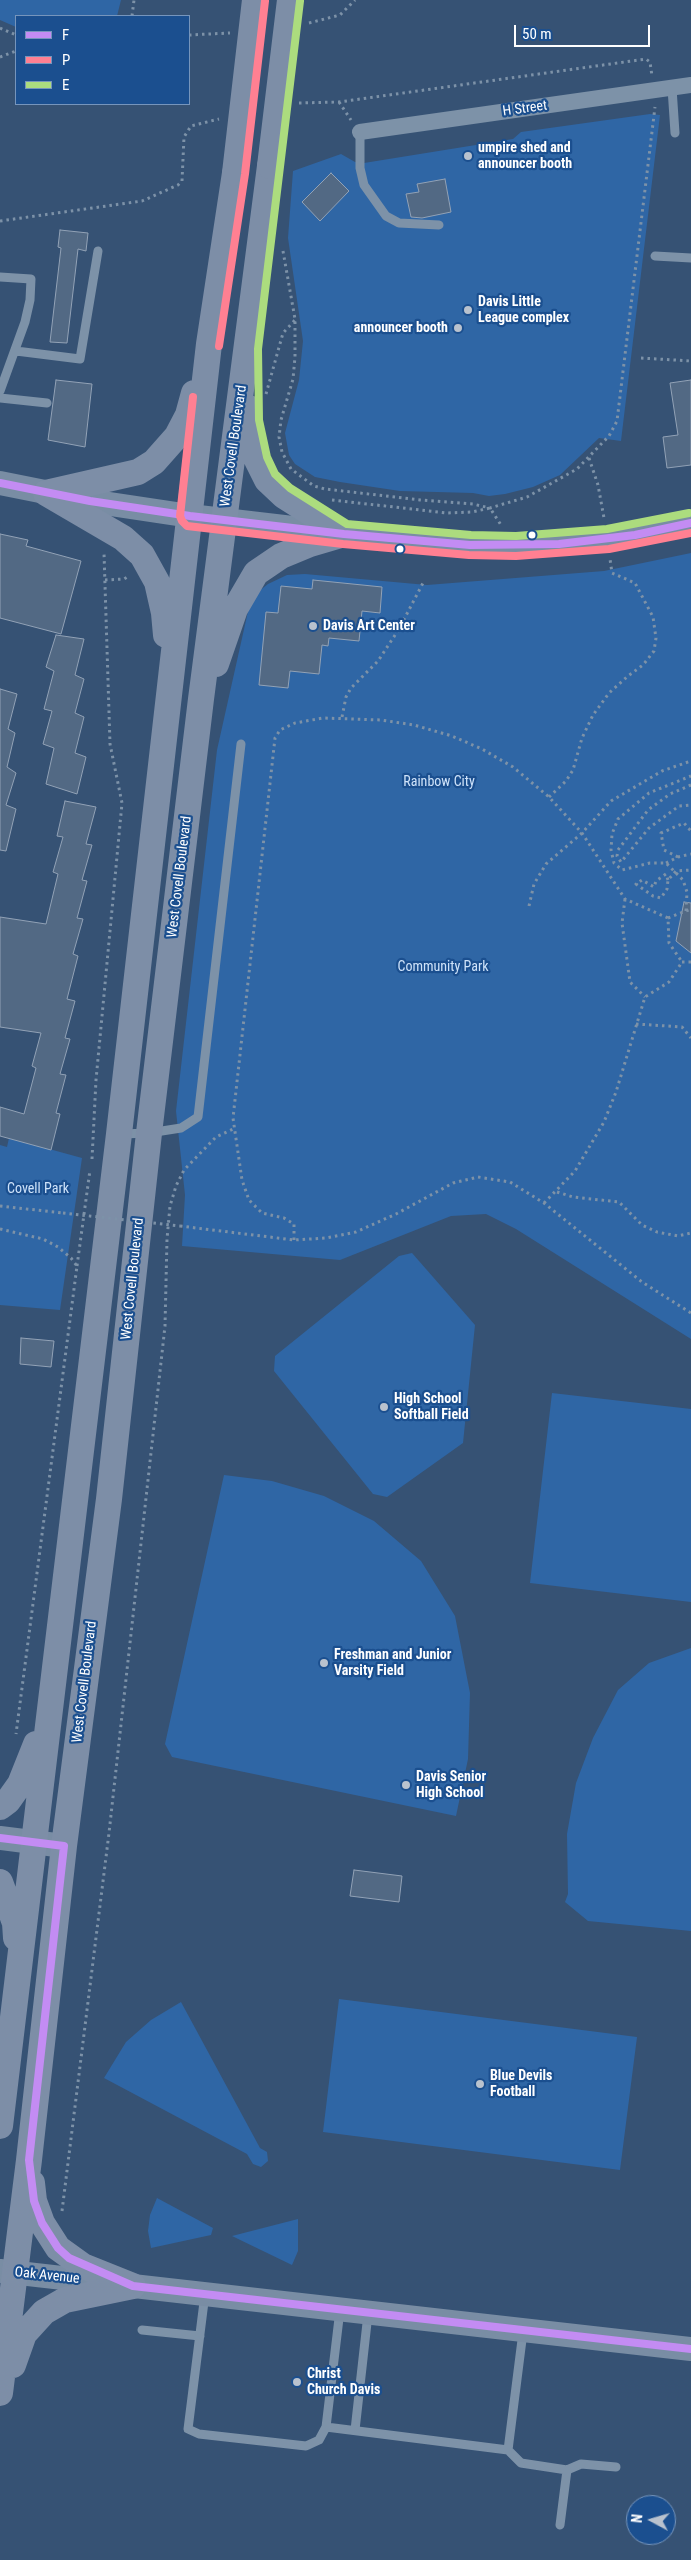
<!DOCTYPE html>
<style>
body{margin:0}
#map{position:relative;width:691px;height:2560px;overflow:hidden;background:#365274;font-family:"Roboto Condensed",sans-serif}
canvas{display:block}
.legend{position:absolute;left:15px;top:15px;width:175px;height:90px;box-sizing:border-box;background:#1b4f8f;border:1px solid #7695bc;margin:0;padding:6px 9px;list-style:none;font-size:15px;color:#fff}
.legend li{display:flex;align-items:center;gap:10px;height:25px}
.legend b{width:25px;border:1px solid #7695bc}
.north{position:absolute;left:626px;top:2495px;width:50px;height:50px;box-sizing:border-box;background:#1b4f8f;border:1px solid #7695bc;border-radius:50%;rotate:276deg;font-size:14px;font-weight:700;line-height:20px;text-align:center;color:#fff}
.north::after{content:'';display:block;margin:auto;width:18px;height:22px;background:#b9c2ce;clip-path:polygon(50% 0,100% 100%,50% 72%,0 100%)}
.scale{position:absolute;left:514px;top:25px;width:136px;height:22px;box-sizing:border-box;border:2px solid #fff;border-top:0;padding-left:6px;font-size:15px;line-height:18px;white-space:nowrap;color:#fff;-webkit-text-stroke:4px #1b4f8f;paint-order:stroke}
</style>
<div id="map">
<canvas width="691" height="2560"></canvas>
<ul class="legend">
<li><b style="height:6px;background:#c38cf3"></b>F</li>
<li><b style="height:6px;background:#ff8092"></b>P</li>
<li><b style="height:6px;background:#acdc7e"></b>E</li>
</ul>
<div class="north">N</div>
<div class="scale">50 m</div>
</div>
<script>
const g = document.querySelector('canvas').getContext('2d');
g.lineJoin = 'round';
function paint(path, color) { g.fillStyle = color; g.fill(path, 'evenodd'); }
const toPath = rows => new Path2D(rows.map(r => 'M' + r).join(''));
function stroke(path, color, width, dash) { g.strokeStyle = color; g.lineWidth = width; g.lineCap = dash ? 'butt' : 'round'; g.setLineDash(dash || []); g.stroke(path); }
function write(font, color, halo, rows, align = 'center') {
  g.font = font + ' "Roboto Condensed",sans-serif'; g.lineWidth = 4.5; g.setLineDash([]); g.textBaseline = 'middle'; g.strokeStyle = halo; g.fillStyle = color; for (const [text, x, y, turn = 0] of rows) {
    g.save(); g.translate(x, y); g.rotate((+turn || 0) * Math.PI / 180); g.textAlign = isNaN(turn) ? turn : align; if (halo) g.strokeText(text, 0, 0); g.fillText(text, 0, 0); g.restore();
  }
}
const green = toPath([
 [0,0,121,0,117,16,16,16,16,27,0,20],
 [650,114,660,115,621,441,599,438,560,475,533,487,505,494,489,496,473,493,400,491,340,482,315,477,295,464,289,455,285,433,299,380,303,341,288,238,293,171,341,154,355,162,364,163,513,139,521,132],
 [691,553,691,1339,516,1229,486,1214,451,1216,340,1260,182,1246,185,1195,176,1111,217,750,249,607,258,592,268,584,287,575,305,574,427,585,604,571],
 [9,1138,82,1158,60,1310,0,1305,0,1145,7,1147],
 [412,1253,475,1325,463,1443,387,1497,373,1494,274,1371,275,1356,399,1256],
 [552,1393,691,1409,691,1602,530,1583],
 [224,1475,272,1481,324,1496,374,1521,421,1561,455,1616,470,1693,468,1759,456,1816,172,1757,165,1744],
 [691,1648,691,1931,588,1921,565,1902,568,1894,567,1834,576,1783,593,1738,618,1690,649,1663],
 [339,1999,637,2037,620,2170,323,2132],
 [181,2002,260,2148,267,2152,268,2161,261,2167,253,2164,247,2154,104,2078,126,2042,151,2020],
 [157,2198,213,2228,211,2235,151,2248,148,2231,150,2215],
 [298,2219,298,2251,292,2265,232,2236]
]);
const building = toPath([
 [331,173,349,191,320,221,302,202,331,173],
 [445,179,451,212,422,218,411,217,406,194,419,192,417,184,445,179],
 [60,230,88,233,86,251,78,249,67,343,50,342,61,248,58,247,60,230],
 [56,380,92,384,85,447,48,440,56,380],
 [691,380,691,465,667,468,663,437,678,435,670,383,691,380],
 [0,534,28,540,26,546,81,561,61,634,0,618,0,534],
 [313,580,382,587,380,613,362,611,359,641,329,638,328,646,322,645,319,674,290,671,288,688,259,685,266,612,278,613,281,586,312,589,313,580],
 [56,635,84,639,75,675,84,679,75,713,84,717,75,753,86,757,77,794,46,784,54,748,43,744,52,711,44,709,54,671,46,667,56,635],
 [0,689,17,694,8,729,15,733,7,767,16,773,6,805,16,809,6,851,0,850,0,689],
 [65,801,96,807,86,844,92,845,82,880,87,881,77,918,83,919,73,954,78,956,67,999,75,1001,65,1038,70,1039,60,1074,66,1075,56,1113,60,1114,51,1150,0,1136,0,1107,24,1114,36,1068,32,1066,41,1033,0,1027,0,917,46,924,58,874,53,872,63,837,57,836,65,801],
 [684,902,691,903,691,953,676,941,684,902],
 [21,1338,54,1341,51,1367,20,1364,21,1338],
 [354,1870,402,1876,399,1902,350,1896,354,1870]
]);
const path = toPath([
 [132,16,134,0],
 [309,23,340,15,355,0],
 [0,28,16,35],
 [189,35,230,33],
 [0,57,16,51],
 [339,102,351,120],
 [299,103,339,102,646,59,650,62,652,76],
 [0,221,142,201,178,185,182,181,184,137,191,126,219,119],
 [283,251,295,319,295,357,293,379,281,420,279,437,282,452,291,469,314,486,325,489,420,500,473,504,490,508,527,497,577,469,609,436,617,421,655,107],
 [641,358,691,361],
 [266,394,283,333,295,320],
 [589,458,598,485,604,518],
 [332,500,447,513,472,512,490,508,501,525],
 [105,580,124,579,129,576],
 [342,717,346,697,351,688,378,661,399,629,424,581],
 [691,785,670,794,648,810,618,850,617,856,621,862,649,828,679,806,691,805],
 [549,797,566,781,573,770,582,738,593,715,609,693,628,676,643,665,654,651,656,638,653,617,635,583,612,573,610,559],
 [678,857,664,850,661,833,684,823,691,831],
 [666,863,678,857,691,854],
 [668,880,666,874,656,881,654,887,642,880,636,884,653,896,661,898,667,889,668,880,676,871,691,870],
 [625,899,622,923,630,982,645,997],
 [529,906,534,884,546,864,582,833,611,801,662,771,691,761],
 [686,911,687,892,683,880,666,863,650,863,622,870,614,863,611,850,612,834,618,819,649,793,691,776],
 [668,918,691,909],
 [682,962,691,962],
 [636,1024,682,1027,691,1038],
 [92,1159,96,1080,122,803,110,744,104,553],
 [557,1192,573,1197,619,1202,642,1225,657,1232,678,1236,691,1233],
 [544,1203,575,1171,604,1122,616,1092,645,997,669,982,682,962],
 [0,1206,63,1213],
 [180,1226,294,1240,326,1238,356,1232,396,1214,453,1183,478,1177,510,1182,544,1203,642,1282,691,1313],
 [0,1229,43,1239,58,1247,71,1258,77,1266,16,1734],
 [294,1240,294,1224,284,1218,262,1213,249,1200,242,1180,233,1118,275,738,280,730,295,723,323,718,381,720,414,725,452,736,482,749,513,767,549,797,582,833,625,899,668,918,669,943,682,962],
 [77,1266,90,1170],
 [62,2211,109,1833,165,1326,167,1239,170,1206,176,1186,184,1170,216,1137,233,1129]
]);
const lane = toPath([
 [672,88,675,133],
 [360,132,360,168,364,185,386,216,399,223,439,225],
 [655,256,691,258],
 [0,277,31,279,30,300,25,322,0,391],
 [16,351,80,359,98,251],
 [0,398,47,403],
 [122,1134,149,1133,181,1128,198,1117,241,744],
 [205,2294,188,2429,199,2434,306,2446,319,2440,326,2427,340,2310],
 [142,2330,200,2336],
 [326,2427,508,2450,523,2332],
 [355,2430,368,2314],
 [508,2450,521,2463,567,2470,560,2525],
 [567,2470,581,2464,616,2467]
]);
const street = toPath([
 [360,132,691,85]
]);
const secondary = toPath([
 [0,483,90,501,190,516,344,534,470,545,559,544,635,535,691,523],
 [0,1838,64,1846],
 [0,2271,691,2349]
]);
const primary = toPath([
 [249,408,249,421,257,460,267,480,284,496,344,534],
 [46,493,123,538,142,555,157,582,164,613,166,635],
 [46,493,138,472,154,462,177,436,188,415,194,393],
 [216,664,235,609,256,573,281,556,310,544,344,534],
 [0,1807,8,1801,20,1784,36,1744],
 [0,1882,15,1923,16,1938],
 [0,2126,119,1134,209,344,235,173],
 [32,2183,34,2201,42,2223,58,2248,83,2266,133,2286],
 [13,2365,24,2334,44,2312,65,2300,133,2286],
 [0,2393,29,2160,64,1846,109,1499,149,1133,201,699,270,166]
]);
const pathBridge = toPath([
 [63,1213,180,1226]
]);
const primaryBridge = toPath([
 [270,166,290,0],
 [235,173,255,0]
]);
const bus1 = toPath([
 [0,483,90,501,190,516,344,534,470,545,559,544,635,535,691,523],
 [0,1838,64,1846,29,2160,34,2201,42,2223,58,2248,69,2258,133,2286,691,2349]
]);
const bus2 = toPath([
 [219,346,245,174,265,1],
 [193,397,180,516,182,521,187,526,343,544,469,555,516,556,609,549,691,533]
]);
const bus3 = toPath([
 [300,1,258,349,259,420,267,457,275,474,290,488,347,524,471,535,516,536,607,529,689,513]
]);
const markers = [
 [468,156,5,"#b9c2ce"],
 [468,310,5,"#b9c2ce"],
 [458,328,5,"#b9c2ce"],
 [532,535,4.5,"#fff"],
 [400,549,4.5,"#fff"],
 [313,626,5,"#b9c2ce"],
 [384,1407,5,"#b9c2ce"],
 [324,1663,5,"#b9c2ce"],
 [406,1785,5,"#b9c2ce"],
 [480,2084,5,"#b9c2ce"],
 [297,2382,5,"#b9c2ce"]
];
const streetNames = [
 ["H Street",525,109,-8],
 ["West Covell Boulevard",234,446,-82],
 ["West Covell Boulevard",180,877,-83],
 ["West Covell Boulevard",133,1279,-84],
 ["West Covell Boulevard",85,1682,-83],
 ["Oak Avenue",47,2276,6]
];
const poiNames = [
 ["umpire shed and",478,148],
 ["announcer booth",478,164],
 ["Davis Little",478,302],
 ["League complex",478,318],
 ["announcer booth",448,328,"right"],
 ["Davis Art Center",323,626],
 ["High School",394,1399],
 ["Softball Field",394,1415],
 ["Freshman and Junior",334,1655],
 ["Varsity Field",334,1671],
 ["Davis Senior",416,1777],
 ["High School",416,1793],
 ["Blue Devils",490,2076],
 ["Football",490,2092],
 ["Christ",307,2374],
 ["Church Davis",307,2390]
];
const parkNames = [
 ["Rainbow City",439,782],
 ["Community Park",443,967],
 ["Covell Park",38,1189]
];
paint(green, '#2f66a5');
paint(building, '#526984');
stroke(building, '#92a2b6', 1);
stroke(path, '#7d92a8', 3, [2.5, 4]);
stroke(lane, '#7d92a8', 9);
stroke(street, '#7d92a8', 16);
stroke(secondary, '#798da4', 24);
stroke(primary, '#7d8ea7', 26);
stroke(pathBridge, '#7d92a8', 3, [2.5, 4]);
stroke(primaryBridge, '#7d8ea7', 26);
stroke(bus1, '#c38cf3', 8);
stroke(bus2, '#ff8092', 8);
stroke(bus3, '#acdc7e', 8);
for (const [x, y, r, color] of markers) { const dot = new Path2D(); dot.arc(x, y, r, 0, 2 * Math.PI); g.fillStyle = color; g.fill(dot); stroke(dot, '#1b4f8f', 2); }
write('14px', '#fff', '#1b4f8f', streetNames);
write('bold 14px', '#fff', '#1b4f8f', poiNames, 'left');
write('14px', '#cfe3fa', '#1b4f8f', parkNames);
</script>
